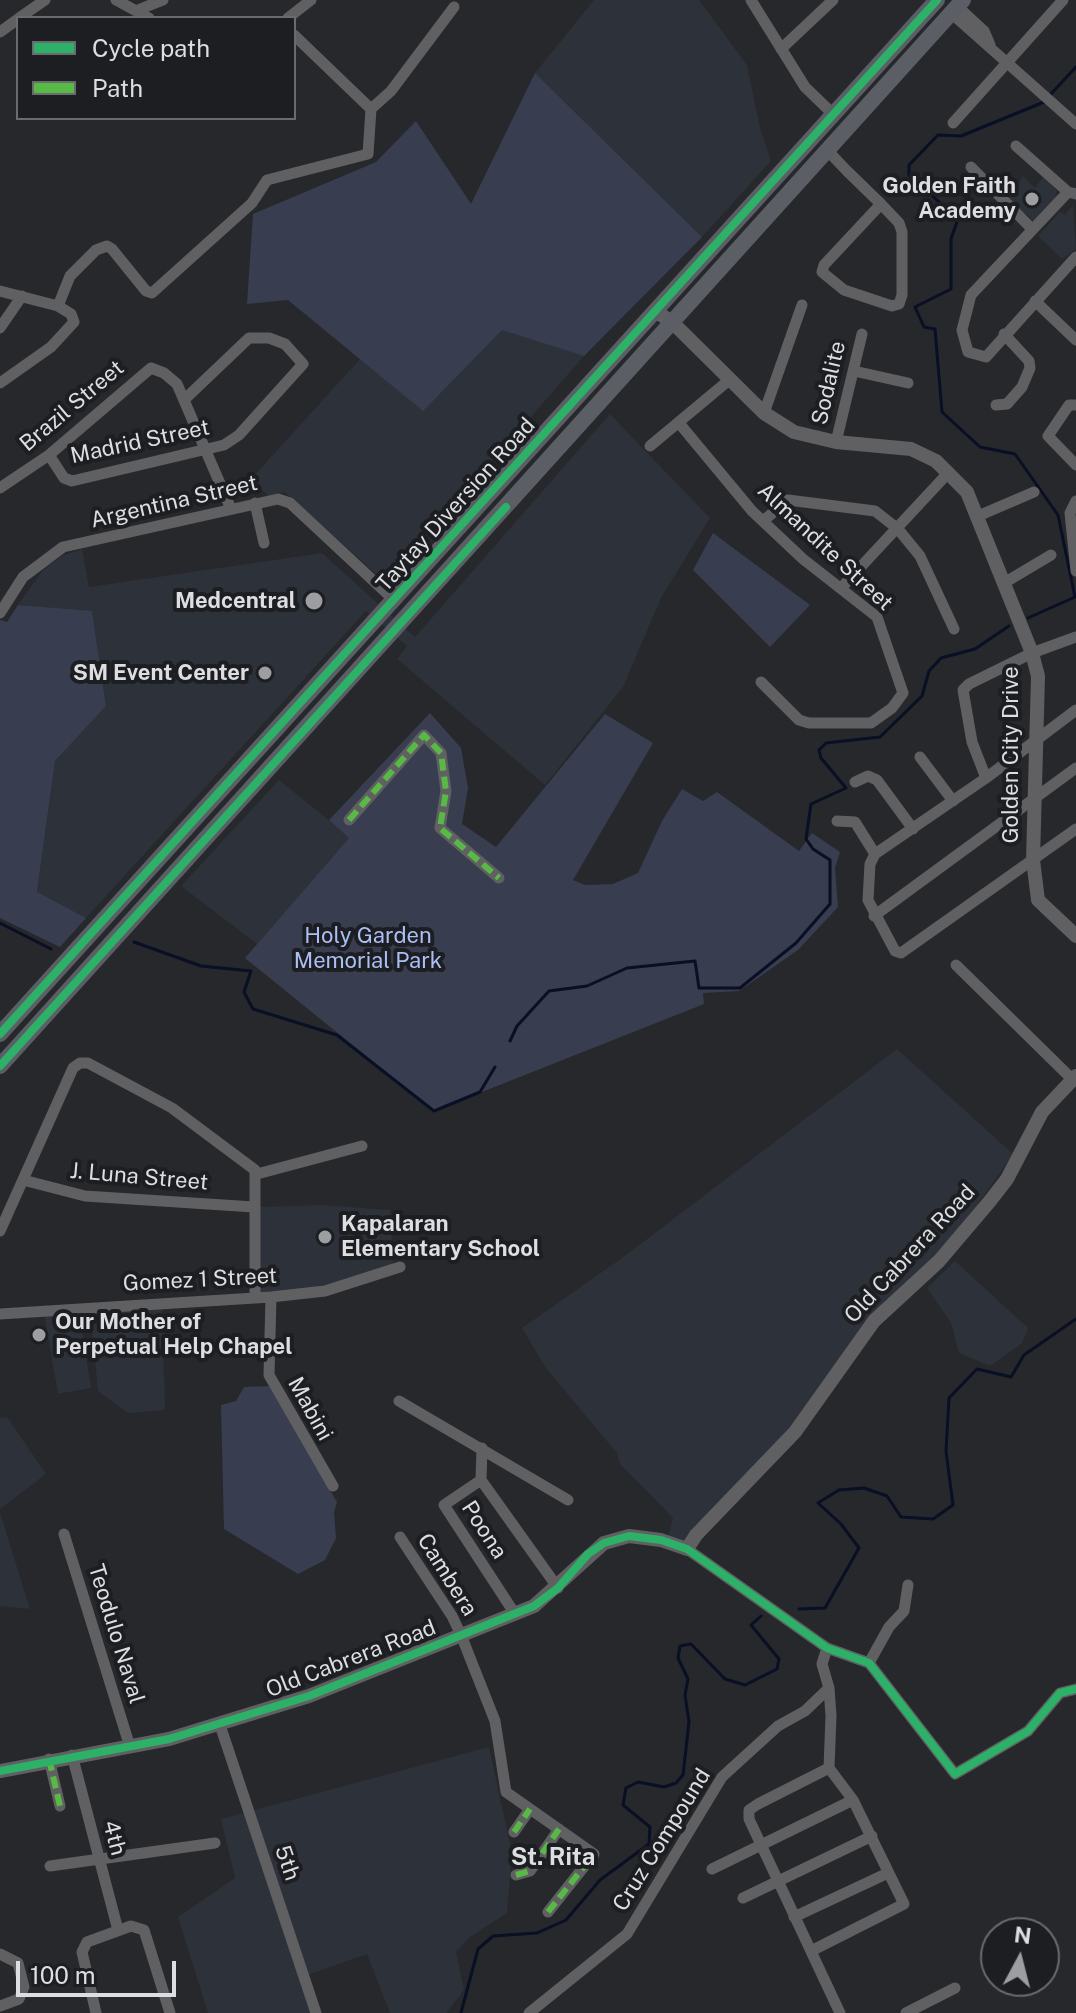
<!DOCTYPE html>
<style>
body{margin:0}
#map{position:relative;width:1076px;height:2013px;overflow:hidden;background:#26282b;font-family:"Public Sans",sans-serif}
canvas{display:block}
.legend{position:absolute;left:16px;top:16px;width:280px;height:104px;box-sizing:border-box;background:#1c1e22;border:2px solid #696b6e;margin:0;padding:10px 14px;list-style:none;font-size:24px;color:#dddee1}
.legend li{display:flex;align-items:center;gap:16px;height:40px}
.legend b{width:40px;border:2px solid #696b6e}
.north{position:absolute;left:980px;top:1917px;width:80px;height:80px;box-sizing:border-box;background:#1c1e22;border:2px solid #696b6e;border-radius:50%;rotate:7deg;font-size:22px;font-weight:700;line-height:32px;text-align:center;color:#dddee1}
.north::after{content:'';display:block;margin:auto;width:28px;height:36px;background:#9d9ea1;clip-path:polygon(50% 0,100% 100%,50% 72%,0 100%)}
.scale{position:absolute;left:16px;top:1961px;width:160px;height:36px;box-sizing:border-box;border:4px solid #dddee1;border-top:0;padding-left:10px;font-size:24px;line-height:28px;white-space:nowrap;color:#dddee1;-webkit-text-stroke:6px #1c1e22;paint-order:stroke}
</style>
<div id="map">
<canvas width="1076" height="2013"></canvas>
<ul class="legend">
<li><b style="height:10px;background:#2db169"></b>Cycle path</li>
<li><b style="height:10px;background:#58b947"></b>Path</li>
</ul>
<div class="north">N</div>
<div class="scale">100 m</div>
</div>
<script>
const g = document.querySelector('canvas').getContext('2d');
g.lineJoin = 'round';
function paint(path, color) { g.fillStyle = color; g.fill(path, 'evenodd'); }
const toPath = rows => new Path2D(rows.map(r => 'M' + r).join(''));
function stroke(path, color, width, dash) { g.strokeStyle = color; g.lineWidth = width; g.lineCap = dash ? 'butt' : 'round'; g.setLineDash(dash || []); g.stroke(path); }
function write(font, color, halo, rows, align = 'center') {
  g.font = font + ' "Public Sans",sans-serif'; g.lineWidth = 8; g.setLineDash([]); g.textBaseline = 'middle'; g.strokeStyle = halo; g.fillStyle = color; for (const [text, x, y, turn = 0] of rows) {
    g.save(); g.translate(x, y); g.rotate((+turn || 0) * Math.PI / 180); g.textAlign = isNaN(turn) ? turn : align; if (halo) g.strokeText(text, 0, 0); g.fillText(text, 0, 0); g.restore();
  }
}
const built = toPath([
 [594,0,699,0,747,65,760,128,771,161,702,237,535,73],
 [1023,176,1035,188,1044,176,1057,191,1055,198,1033,221,1008,199],
 [1073,205,1076,249,1062,259,1038,236,1060,212,1065,215],
 [455,314,584,356,386,583,285,492,268,496,251,479,360,359,391,384],
 [610,414,710,518,661,598,623,687,545,785,397,659,407,646,366,611,86,918,37,893,55,761,106,706,92,612,18,605,43,570,62,556,82,549,89,587,322,553,415,637],
 [279,780,350,837,257,944,181,886],
 [897,1049,1013,1154,969,1217,913,1279,796,1422,683,1543,668,1537,673,1518,620,1464,617,1453,546,1368,522,1328,622,1258],
 [323,1205,390,1210,393,1263,373,1277,323,1289,258,1295,258,1207],
 [955,1261,1028,1328,1022,1343,990,1366,959,1353,951,1323,927,1288],
 [162,1308,165,1410,128,1413,98,1391,90,1310],
 [79,1310,91,1388,58,1394,44,1313],
 [7,1417,46,1474,0,1509,0,1418],
 [0,1513,30,1609,0,1606],
 [489,1747,512,1853,507,1913,470,1937,456,1952,464,1990,446,2013,390,2013,367,1954,299,1978,311,2013,208,2013,178,1917,235,1878,221,1819]
]);
const green = toPath([
 [535,73,702,237,584,356,502,330,423,411,288,300,247,304,253,214,376,162,416,121,471,204],
 [713,533,810,605,770,647,693,570],
 [18,605,92,611,106,706,55,761,37,892,86,918,60,947,0,918,0,620,7,622],
 [430,713,461,748,468,788,462,824,496,847,605,714,653,743,573,880,585,885,613,884,638,873,662,821,682,789,703,801,717,792,799,851,812,833,840,852,835,868,838,907,798,950,739,991,703,993,704,1004,434,1111,245,958,349,838,329,820],
 [269,1386,337,1502,334,1512,336,1538,325,1560,298,1574,224,1529,221,1405,236,1401,244,1387]
]);
const stream = toPath([
 [1049,96,1076,67],
 [1028,618,1075,597,1058,515,1015,454,980,447,942,412,935,329,924,327,915,307,951,289,951,239,958,219,909,175,909,165,938,135,961,136,1044,102],
 [0,923,51,949],
 [134,942,201,966,251,971,244,992,253,1009,337,1035,434,1111,480,1092,495,1067],
 [510,1041,517,1026,549,991,587,986,627,968,695,961,699,988,740,988,796,943,830,904,830,860,813,849,806,839,811,804,846,788,821,758,819,750,826,743,880,737,922,696,929,671,941,658,975,649,1009,626],
 [799,1609,825,1608,859,1548,841,1524,818,1503,839,1490,864,1488,887,1496,901,1517,933,1519,953,1505,946,1451,949,1398,977,1369,1011,1377,1024,1355,1076,1319],
 [461,2013,478,1949,493,1936,537,1933,566,1920,600,1880,649,1844,650,1827,623,1805,626,1788,638,1782,664,1787,676,1783,683,1775,689,1722,685,1695,688,1679,678,1658,680,1646,691,1644,725,1679,745,1685,777,1669,779,1659,751,1625,761,1616]
]);
const street = toPath([
 [116,0,149,18],
 [751,0,805,87,833,114],
 [957,6,984,31,990,45],
 [138,10,163,0],
 [951,13,1076,124],
 [19,18,45,0],
 [288,18,311,0],
 [0,32,18,19],
 [781,49,833,0],
 [371,109,391,91,454,7],
 [953,123,1063,0],
 [1016,146,1068,192,1076,194],
 [828,151,847,171,881,204,899,223,902,232,902,295,899,304,892,306,844,290,822,272,824,265,881,204],
 [971,167,1032,229],
 [1068,192,971,295,962,330,968,352,986,357,1076,257],
 [0,291,58,306,71,314,74,322,51,347,0,383],
 [1035,301,1076,340],
 [58,306,70,276,96,250,107,246,112,249,146,291,152,293,252,203,267,180,368,154,371,109,294,35],
 [0,328,22,296],
 [854,371,908,383],
 [996,405,1007,404,1022,387,1030,368,1029,361,1004,334],
 [1076,405,1069,405,1048,436,1076,465],
 [764,413,802,305],
 [679,423,752,511,803,559,877,617,903,693,892,708,871,723,809,723,799,720,761,682],
 [836,442,862,334],
 [650,446,728,381],
 [49,455,64,478,72,481,224,445,239,435,303,364,285,344,269,338,249,338,185,399],
 [0,488,49,455,151,368,164,373,177,384,231,509],
 [1076,501,1070,513,1076,571],
 [255,503,264,543],
 [978,516,1034,492],
 [763,521,788,500,875,511,898,529,920,556,954,629],
 [1004,583,1051,555],
 [842,587,949,472],
 [0,613,23,577,63,547,278,499,290,503,394,600],
 [920,757,953,801],
 [986,778,972,742,963,690,969,684,1032,653,1076,637],
 [855,782,868,776,877,780,913,829],
 [349,820,424,735,441,753,446,791,440,828,499,878],
 [837,821,855,822,875,854],
 [875,854,870,864,868,900,895,951,901,953,1076,829],
 [875,854,986,778,1076,710],
 [874,916,1076,768],
 [956,965,1072,1079],
 [257,1174,362,1146],
 [23,1180,85,1196,254,1207],
 [0,1231,73,1068,80,1063,88,1063,172,1108,255,1170,255,1297],
 [271,1297,269,1375,333,1486],
 [0,1314,271,1297,325,1291,400,1267],
 [399,1401,568,1500],
 [482,1448,481,1480,558,1588],
 [481,1480,444,1505,515,1614],
 [64,1534,130,1747],
 [400,1537,452,1616,461,1635,495,1721,506,1792,594,1854,548,1912],
 [687,1549,827,1648,869,1663,955,1774,1028,1731,1060,1693,1076,1689],
 [869,1663,889,1627,904,1611,908,1585],
 [220,1725,316,2013],
 [72,1755,118,1930],
 [49,1759,60,1806],
 [829,1768,758,1804,749,1810,749,1819,840,2013],
 [514,1832,530,1809],
 [50,1866,215,1843],
 [712,1869,853,1800],
 [516,1875,530,1871,559,1829],
 [743,1898,872,1836],
 [794,1917,888,1873],
 [811,1951,904,1904,853,1800,829,1768,831,1716,829,1688,822,1664,827,1648],
 [0,1954,18,1963,24,1987,19,1999,0,2006],
 [96,2013,82,1952,87,1942,131,1926,144,1930,170,2013],
 [529,2013,627,1934,722,1777,778,1726,805,1711,829,1688],
 [906,2013,955,1988]
]);
const secondary = toPath([
 [657,312,673,323,764,413,794,432,836,442,911,449,936,461,967,492,1032,653,1038,676,1033,860,1038,900,1076,936],
 [0,1771,169,1739,309,1696,534,1606,604,1543,629,1536,661,1540,687,1549,696,1535,795,1432,874,1321,939,1261,990,1201,1007,1179,1042,1112,1076,1076]
]);
const primary = toPath([
 [0,1034,937,0],
 [0,1066,963,0]
]);
const quiet = toPath([
 [349,820,424,735,441,753,446,791,440,828,499,878],
 [49,1759,60,1806],
 [514,1832,530,1809],
 [516,1875,530,1871,559,1829],
 [548,1912,594,1854]
]);
const cycleway = toPath([
 [0,1034,937,0],
 [0,1066,506,507],
 [0,1771,169,1739,309,1696,534,1606,558,1588,588,1554,604,1543,629,1536,661,1540,687,1549,827,1648,869,1663,955,1774,1028,1731,1060,1693,1076,1689]
]);
const markers = [
 [1032,199,8,"#9d9ea1"],
 [314,601,10,"#9d9ea1"],
 [265,673,8,"#9d9ea1"],
 [325,1237,8,"#9d9ea1"],
 [39,1335,8,"#9d9ea1"]
];
const poiNames = [
 ["Golden Faith",1016,186],
 ["Academy",1016,211],
 ["Medcentral",296,601],
 ["SM Event Center",249,673],
 ["Kapalaran",341,1224,"left"],
 ["Elementary School",341,1249,"left"],
 ["Our Mother of",55,1322,"left"],
 ["Perpetual Help Chapel",55,1347,"left"]
];
const streetNames = [
 ["Sodalite",829,383,-77],
 ["Brazil Street",72,406,-40],
 ["Madrid Street",140,442,-12],
 ["Argentina Street",174,502,-13],
 ["Taytay Diversion Road",456,505,-48],
 ["Almandite Street",825,547,43],
 ["Golden City Drive",1011,755,-90],
 ["J. Luna Street",139,1177,5],
 ["Old Cabrera Road",910,1254,-47],
 ["Gomez 1 Street",200,1280,-3],
 ["Mabini",310,1409,61],
 ["Poona",484,1530,57],
 ["Cambera",447,1575,58],
 ["Teodulo Naval",116,1634,73],
 ["Old Cabrera Road",351,1659,-21],
 ["4th",114,1838,75],
 ["Cruz Compound",662,1840,-58],
 ["5th",287,1863,71]
];
const parkNames = [
 ["Holy Garden",368,936],
 ["Memorial Park",368,961]
];
const neighbourhoodNames = [
 ["St. Rita",553,1858]
];
paint(built, '#2d3139');
paint(green, '#383e50');
stroke(stream, '#090f24', 3);
stroke(street, '#606062', 11);
stroke(secondary, '#606062', 14);
stroke(primary, '#5c5e66', 16);
stroke(quiet, '#58b947', 6, [12, 6]);
stroke(cycleway, '#2db169', 8);
for (const [x, y, r, color] of markers) { const dot = new Path2D(); dot.arc(x, y, r, 0, 2 * Math.PI); g.fillStyle = color; g.fill(dot); stroke(dot, '#1c1e22', 3); }
write('bold 22px', '#dddee1', '#1c1e22', poiNames, 'right');
write('22px', '#dddee1', '#1c1e22', streetNames);
write('22px', '#abbef5', '#1c1e22', parkNames);
write('bold 24px', '#dddee1', '#1c1e22', neighbourhoodNames);
</script>
